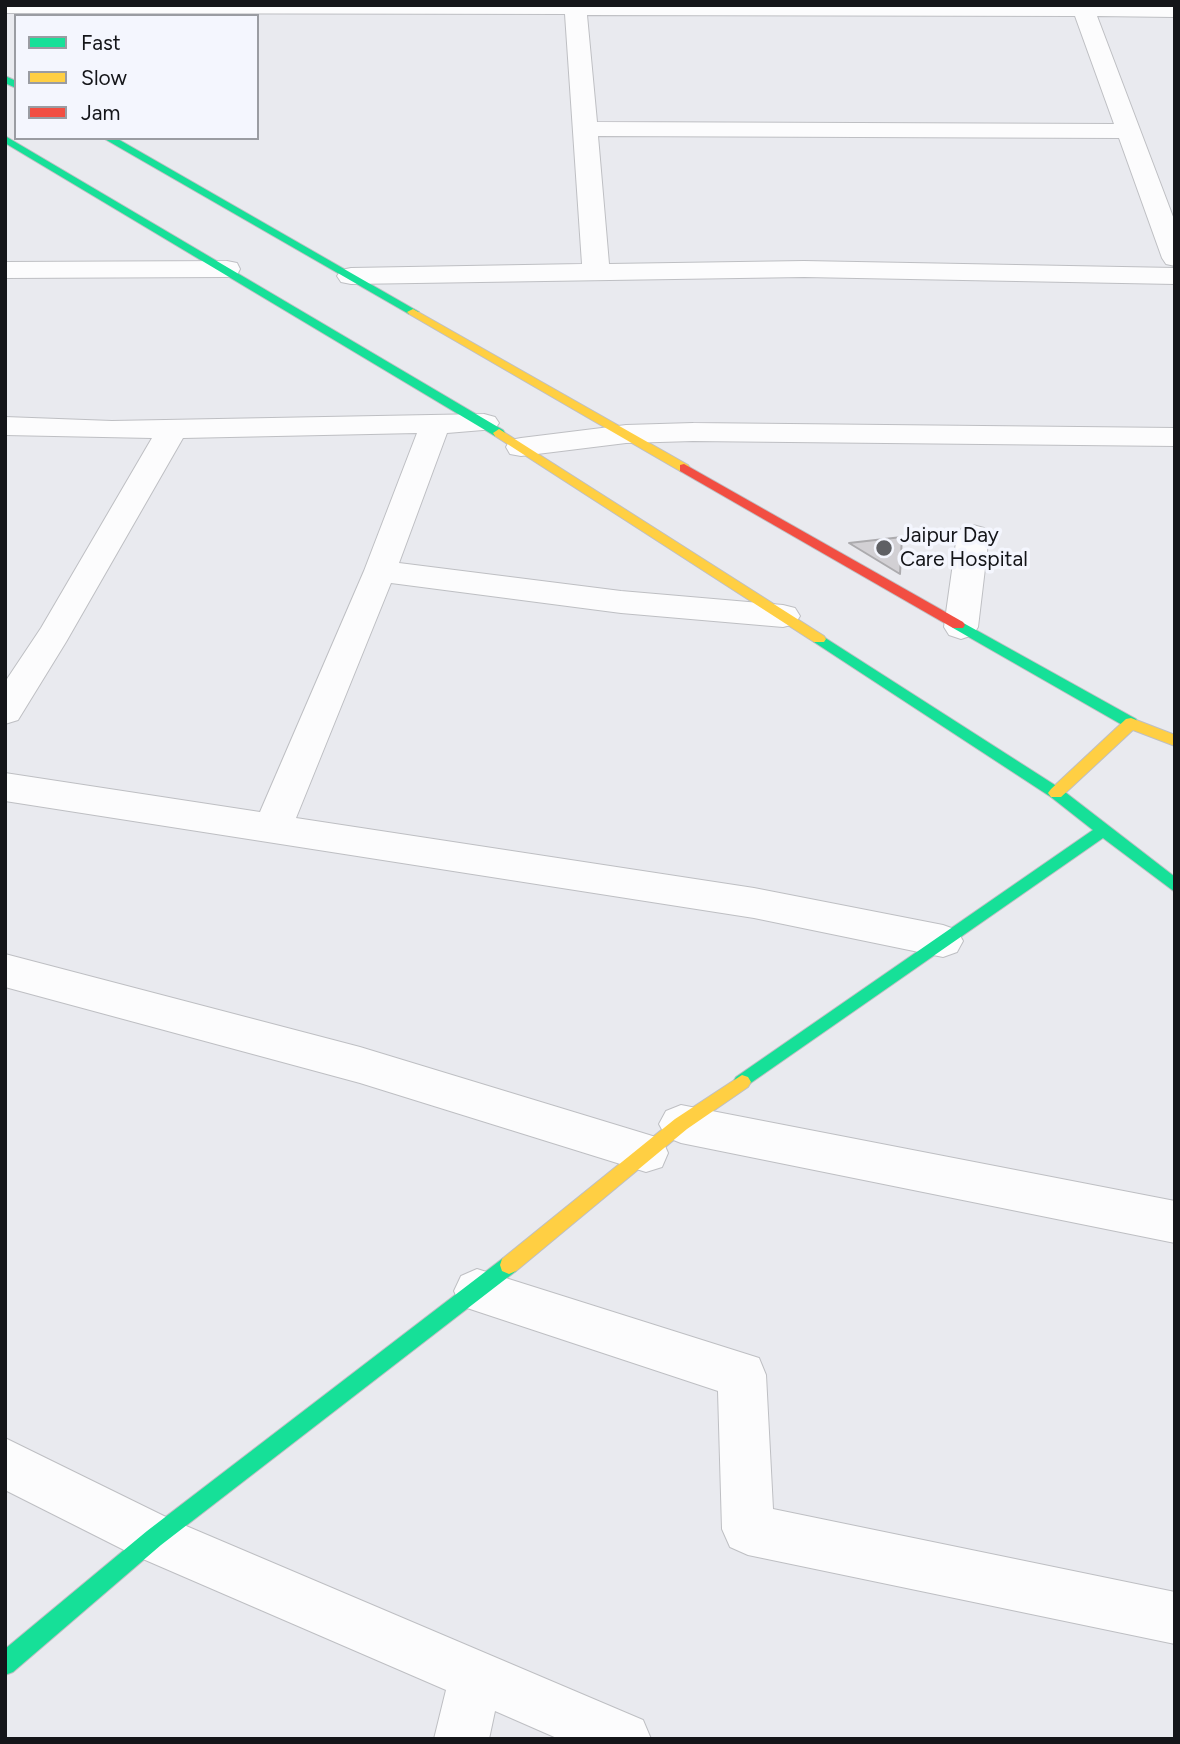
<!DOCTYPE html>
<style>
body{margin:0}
#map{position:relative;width:1180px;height:1744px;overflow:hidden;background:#e9eaef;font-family:Figtree,sans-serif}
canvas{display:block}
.frame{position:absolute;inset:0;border:7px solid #141519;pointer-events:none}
.legend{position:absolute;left:14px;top:14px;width:245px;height:126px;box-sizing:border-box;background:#f4f6fe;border:2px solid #9a9ca2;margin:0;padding:9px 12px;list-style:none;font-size:21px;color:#141519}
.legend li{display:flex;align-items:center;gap:14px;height:35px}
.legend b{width:35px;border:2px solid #9a9ca2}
</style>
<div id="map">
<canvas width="1180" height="1744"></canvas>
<div class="frame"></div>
<ul class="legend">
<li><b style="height:9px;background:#16e098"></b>Fast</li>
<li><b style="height:9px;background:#ffcf43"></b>Slow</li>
<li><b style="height:9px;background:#f24e42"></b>Jam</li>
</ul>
</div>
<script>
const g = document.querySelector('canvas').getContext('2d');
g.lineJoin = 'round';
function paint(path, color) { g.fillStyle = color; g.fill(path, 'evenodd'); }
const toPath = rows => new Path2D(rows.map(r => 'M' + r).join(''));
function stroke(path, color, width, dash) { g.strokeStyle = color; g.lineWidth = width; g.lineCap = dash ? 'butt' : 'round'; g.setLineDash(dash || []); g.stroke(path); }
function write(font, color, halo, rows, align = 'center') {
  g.font = font + ' Figtree,sans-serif'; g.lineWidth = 7; g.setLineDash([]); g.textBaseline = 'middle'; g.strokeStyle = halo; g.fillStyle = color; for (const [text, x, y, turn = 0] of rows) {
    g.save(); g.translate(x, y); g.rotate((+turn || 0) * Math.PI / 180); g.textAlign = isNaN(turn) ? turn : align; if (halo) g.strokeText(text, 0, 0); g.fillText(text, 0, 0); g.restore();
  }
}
const building = toPath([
 [902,537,900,574,849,543,902,537]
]);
const street = toPath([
 [5,5,1175,5,1174,17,1097,16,1175,222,1175,266,1166,264,1162,258,1119,138,598,136,609,264,804,261,1175,268,1175,284,804,277,351,284,341,282,337,276,341,270,351,268,582,264,565,14,5,13,5,5],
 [587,15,1075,16,1114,124,597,122,587,15],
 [227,261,237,263,240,269,237,275,227,277,5,278,5,262,227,261],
 [484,414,495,417,499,423,495,429,447,433,399,563,621,591,783,605,795,608,800,616,795,624,783,627,621,613,391,583,296,818,754,888,943,925,957,930,963,941,957,952,943,957,754,918,5,801,5,773,260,812,364,571,417,433,183,438,66,642,18,720,5,724,5,682,41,628,152,438,5,435,5,417,112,421,484,414],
 [693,423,1175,428,1175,446,693,441,626,443,521,456,510,454,506,447,510,440,521,438,626,425,693,423],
 [973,525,984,528,989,535,978,627,973,635,961,639,949,635,944,627,957,535,962,528,973,525],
 [5,954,360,1047,646,1134,662,1139,668,1153,662,1167,646,1172,360,1083,5,987,5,954],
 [681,1105,1175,1201,1175,1243,681,1143,666,1137,659,1124,666,1111,681,1105],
 [477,1269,759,1358,766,1375,773,1509,1175,1592,1175,1644,748,1555,730,1547,722,1529,718,1391,461,1306,454,1291,461,1276,477,1269],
 [5,1438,172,1520,643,1720,651,1739,559,1739,495,1711,489,1739,434,1739,446,1690,136,1556,5,1490,5,1438]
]);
const fast = toPath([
 [5,76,16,81,16,88,5,83,5,76],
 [5,136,503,430,505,433,503,436,495,436,5,143,5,136],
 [103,138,116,138,419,312,409,314,103,138],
 [958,620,1136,719,1138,723,1136,727,1126,727,953,628,951,625,953,622,958,620],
 [819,634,1061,789,1175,877,1175,892,1103,838,742,1089,736,1087,733,1082,736,1077,1093,830,1051,797,814,642,812,639,814,636,819,634],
 [509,1256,516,1259,518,1265,516,1271,161,1545,13,1672,5,1675,5,1649,147,1531,502,1259,509,1256]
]);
const slow = toPath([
 [413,309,688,465,690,468,684,472,680,471,409,314,407,312,413,309],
 [499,429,824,636,826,639,824,642,814,642,495,436,493,433,499,429],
 [1131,718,1175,735,1175,746,1133,730,1061,797,1051,797,1048,793,1051,789,1126,719,1131,718],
 [742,1075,748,1077,751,1082,748,1087,687,1129,516,1271,509,1274,502,1271,500,1265,502,1259,675,1119,742,1075]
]);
const jam = toPath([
 [684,464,963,622,965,625,963,628,953,628,680,471,680,465,684,464]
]);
const markers = [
 [884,548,9,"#5f6064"]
];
const poiNames = [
 ["Jaipur Day",900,536],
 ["Care Hospital",900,560]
];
paint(building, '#d2d0d4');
stroke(building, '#acabae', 2);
stroke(street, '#bebfc3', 2);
stroke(fast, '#bebfc3', 2);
stroke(slow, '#bebfc3', 2);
stroke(jam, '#bebfc3', 2);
paint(street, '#fcfcfd');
paint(fast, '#16e098');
paint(slow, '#ffcf43');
paint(jam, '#f24e42');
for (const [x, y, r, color] of markers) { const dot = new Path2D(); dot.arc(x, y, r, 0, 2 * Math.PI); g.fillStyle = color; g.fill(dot); stroke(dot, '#f4f6fe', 2.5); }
write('21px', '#141519', '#f4f6fe', poiNames, 'left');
</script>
